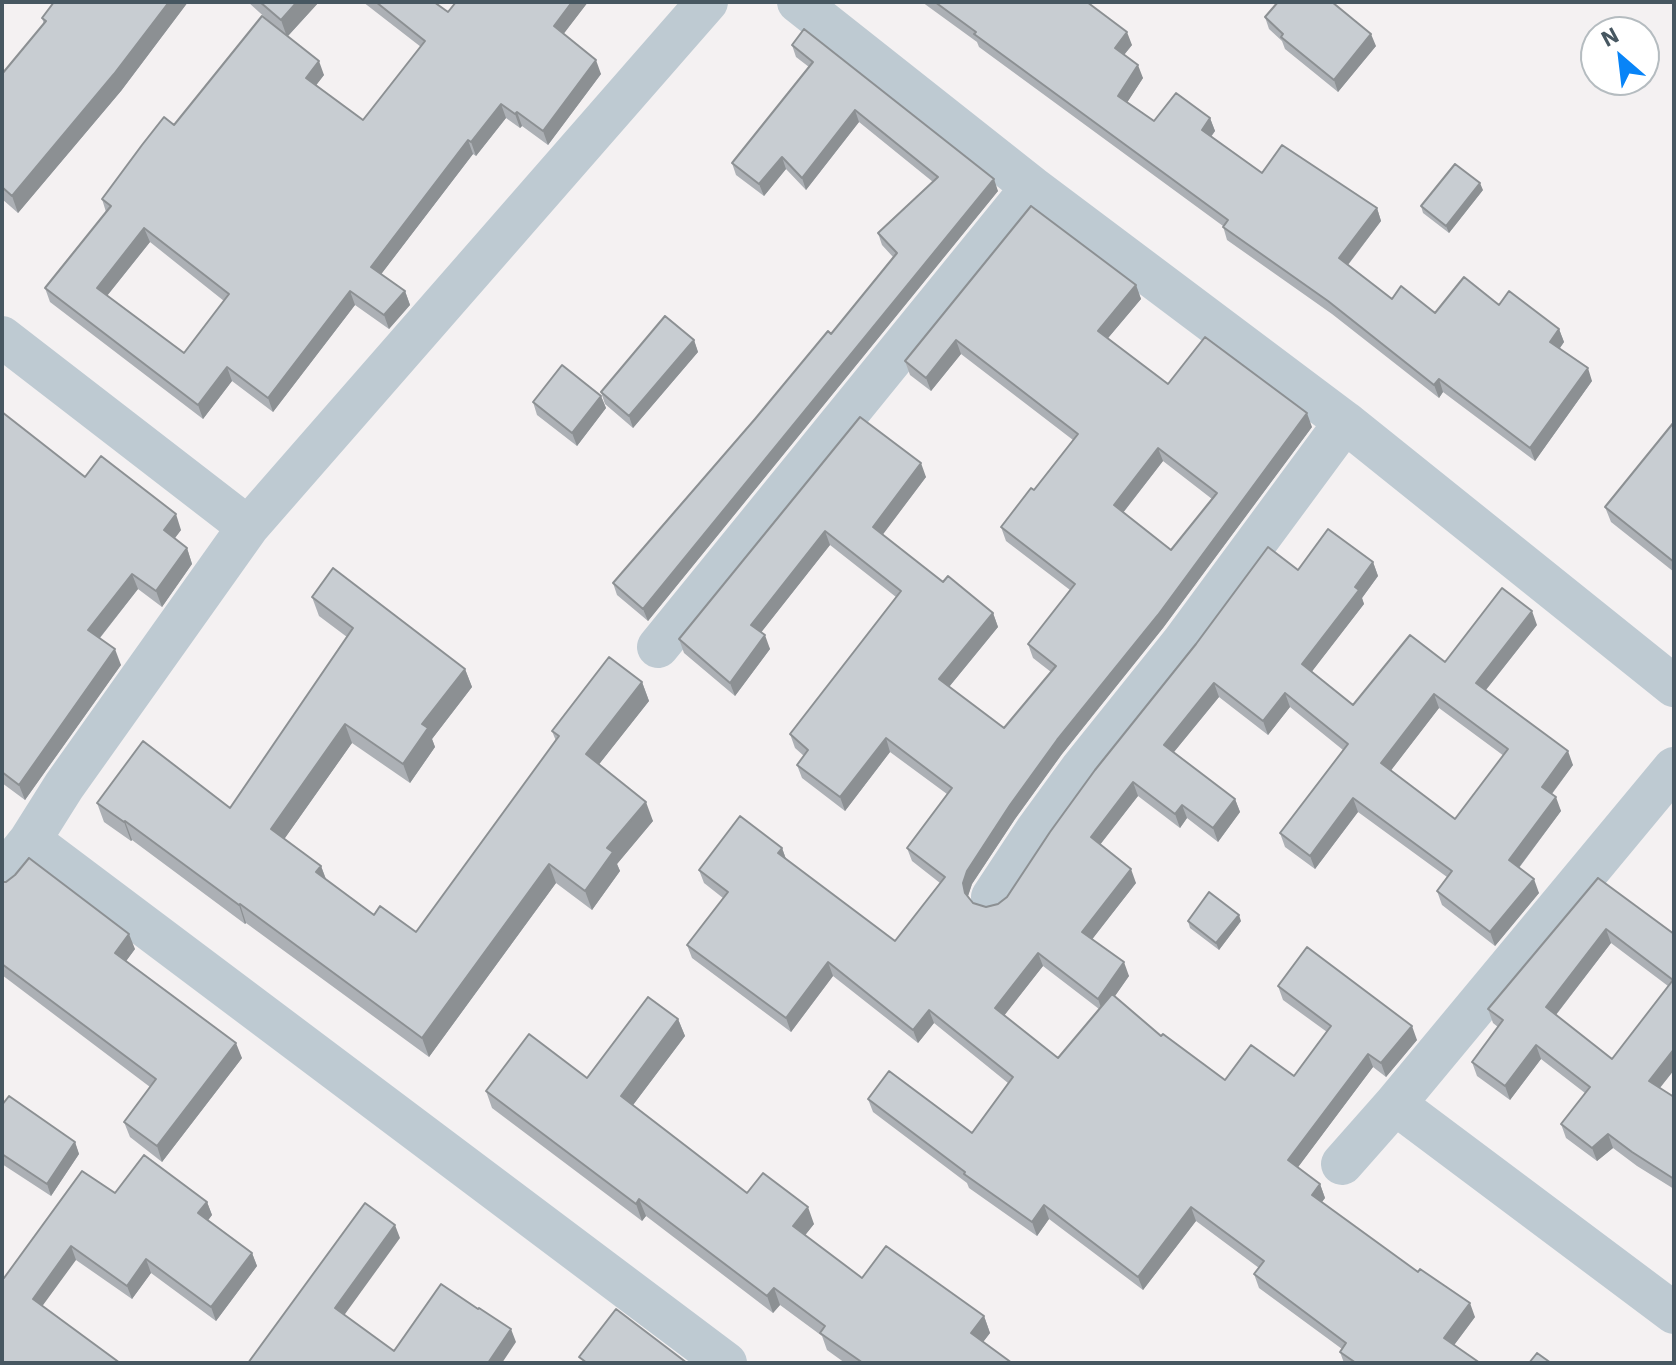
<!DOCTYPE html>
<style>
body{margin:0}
#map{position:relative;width:1676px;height:1365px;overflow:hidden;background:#f4f1f2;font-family:"IBM Plex Sans",sans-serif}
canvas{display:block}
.frame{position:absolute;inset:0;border:4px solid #475761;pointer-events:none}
.north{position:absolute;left:1580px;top:16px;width:80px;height:80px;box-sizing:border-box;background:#fff;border:2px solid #b5bcc0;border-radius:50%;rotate:332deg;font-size:22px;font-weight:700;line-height:32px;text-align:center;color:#475761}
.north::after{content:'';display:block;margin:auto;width:28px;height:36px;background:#0884f7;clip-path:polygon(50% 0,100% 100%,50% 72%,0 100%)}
</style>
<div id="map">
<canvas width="1676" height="1365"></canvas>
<div class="frame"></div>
<div class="north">N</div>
</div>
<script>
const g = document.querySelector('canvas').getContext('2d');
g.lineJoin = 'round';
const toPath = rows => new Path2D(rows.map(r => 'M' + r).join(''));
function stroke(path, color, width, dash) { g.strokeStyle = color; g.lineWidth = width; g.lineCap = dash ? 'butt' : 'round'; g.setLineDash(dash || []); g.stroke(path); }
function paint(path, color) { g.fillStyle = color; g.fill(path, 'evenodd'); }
const street = toPath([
 [798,2,1032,187,1345,422,1674,686],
 [2,337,248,527],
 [658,647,1032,187],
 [30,840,726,1363],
 [2,875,30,840,64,786,248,527,707,2],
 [992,897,1035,832,1081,769,1182,643,1345,422],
 [1395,1104,1674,1313],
 [1342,1164,1395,1104,1674,768]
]);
const wall = toPath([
 [54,2,188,2,121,91,18,213,2,199,2,74,44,24,42,18],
 [248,2,319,2,288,36,324,75,316,85,363,120,421,47,363,2,434,2,448,12,456,2,588,2,563,34,601,74,548,145,522,126,520,128,506,118,476,156,473,154,381,274,405,291,410,305,389,329,355,305,273,412,232,381,203,419,50,302,45,288,106,212,102,199,174,125,270,22],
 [150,242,224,301,184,353,107,296],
 [922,2,1087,2,1132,45,1124,55,1143,78,1127,102,1154,121,1210,118,1215,131,1211,137,1262,173,1377,208,1381,221,1348,265,1392,299,1435,313,1499,305,1559,329,1564,342,1560,348,1592,381,1535,461,1443,392,1439,398,1332,314,1227,240,1223,226,979,47,977,42],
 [1265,17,1376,46,1338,92,1285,49,1282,41,1269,29],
 [792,45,998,191,648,621,617,595,613,583,831,334,893,257,882,245,878,233,933,182,859,122,806,190,786,169,764,196,736,175,732,163,809,67,796,57],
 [1483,190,1449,233,1423,213,1421,206],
 [1031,206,1136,285,1141,299,1108,338,1168,384,1312,427,1163,628,1062,754,1015,819,972,884,968,896,973,903,986,907,998,904,1007,897,1298,570,1373,562,1378,576,1362,598,1364,604,1311,672,1353,705,1445,662,1537,625,1486,690,1573,765,1552,794,1561,811,1519,868,1539,893,1495,946,1442,905,1437,891,1447,877,1358,812,1315,869,1285,847,1280,833,1343,750,1290,707,1268,735,1219,697,1174,752,1235,799,1240,812,1218,842,1187,818,1180,828,1138,796,1100,844,1136,883,1092,939,1129,976,1115,996,1161,1036,1225,1080,1294,1076,1327,1032,1283,1000,1278,986,1417,1040,1386,1077,1373,1067,1297,1168,1320,1184,1325,1198,1322,1202,1475,1317,1454,1345,1480,1363,1344,1363,1340,1352,1342,1349,1259,1288,1254,1274,1259,1268,1196,1221,1143,1290,1049,1219,1037,1236,969,1188,967,1183,873,1112,868,1099,972,1133,1008,1083,934,1023,918,1043,833,976,791,1032,692,958,687,945,723,898,704,883,699,870,782,848,786,859,895,941,940,883,912,861,907,848,947,794,890,752,845,811,802,778,797,765,804,756,795,748,790,734,896,597,830,545,761,632,770,649,735,696,684,653,679,639,860,417,926,477,882,535,943,582,993,613,998,627,949,687,1004,728,1051,672,1033,658,1028,644,1070,590,1006,541,1001,527,1034,490,1073,440,961,354,931,391,910,375,905,361],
 [1163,461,1212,499,1171,550,1123,513],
 [1439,708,1504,756,1455,819,1390,771],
 [1043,966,1099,1009,1058,1058,1004,1015],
 [694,340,698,352,633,428,605,404,601,392],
 [601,396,606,408,577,446,537,415,533,402],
 [2,412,85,477,181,530,174,539,187,548,192,564,162,607,138,589,100,638,121,665,25,800,2,783],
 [1674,422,1674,572,1611,522,1605,507],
 [312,597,465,669,472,687,432,739,435,747,410,783,352,743,284,839,321,866,326,879,374,915,416,932,556,741,552,731,642,682,649,701,599,764,653,821,617,864,620,871,592,910,556,883,429,1057,246,923,245,924,132,840,131,841,104,822,97,803,230,808,347,637,319,616],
 [1598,878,1674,934,1674,1070,1660,1088,1674,1097,1674,1189,1637,1166,1613,1148,1597,1161,1566,1138,1561,1124,1585,1093,1541,1059,1510,1100,1477,1076,1472,1062,1498,1027,1493,1023,1488,1009],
 [1611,943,1668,986,1612,1059,1556,1015],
 [2,882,135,949,126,961,242,1058,162,1162,130,1137,124,1122,150,1087,2,975],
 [1188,921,1241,921,1219,950,1190,928],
 [678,1019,685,1036,633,1105,747,1193,814,1224,805,1235,862,1278,957,1299,984,1316,990,1333,983,1342,1012,1363,845,1363,827,1350,822,1336,780,1305,773,1313,646,1216,642,1221,492,1108,486,1091,587,1078],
 [2,1105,75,1142,79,1154,51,1196,2,1164],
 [115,1193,207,1202,212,1215,208,1220,252,1253,257,1266,216,1321,151,1273,132,1299,76,1260,4,1278]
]);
const shadedWall = toPath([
 [169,2,188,2,121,91,18,213,12,196],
 [297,2,319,2,287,37,281,20],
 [572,2,588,2,559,40,554,26],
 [1127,32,1132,45,1119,61,1115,48],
 [1371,34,1376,46,1338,92,1334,80],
 [596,60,601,74,548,145,543,131],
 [319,61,324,75,311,92,306,78],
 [1138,65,1143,78,1123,109,1118,96],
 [501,104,506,118,476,156,471,142],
 [855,110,859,122,806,190,802,178],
 [517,112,522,126,520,128,515,114],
 [1210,118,1215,131,1206,143,1202,130],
 [468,140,473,154,376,281,371,267],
 [782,157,786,169,764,196,759,184],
 [994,179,998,191,648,621,643,609],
 [1480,183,1483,190,1449,233,1446,226],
 [1377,208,1381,221,1343,271,1339,258],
 [144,228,150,242,102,302,97,288],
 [1136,285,1141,299,1103,344,1098,331],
 [350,291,355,305,273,412,268,398],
 [405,291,410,305,389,329,384,315],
 [1559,329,1564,342,1555,355,1550,342],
 [694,340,698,352,633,428,629,416],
 [956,340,961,354,931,391,926,378],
 [227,367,232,381,203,419,198,405],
 [1588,368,1592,381,1535,461,1530,448],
 [1439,379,1443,392,1439,398,1434,385],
 [601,396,606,408,577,446,572,433],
 [1307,413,1312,427,1163,628,1062,754,1015,819,972,884,968,896,965,893,963,883,967,871,1010,805,1057,740],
 [1158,448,1163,461,1118,519,1114,505],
 [921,463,926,477,878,541,873,527],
 [176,514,181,530,169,546,164,530],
 [825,531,830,545,756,639,751,625],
 [187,548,192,564,162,607,156,591],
 [1373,562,1378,576,1362,598,1364,604,1307,678,1302,664],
 [132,574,138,589,94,645,88,630],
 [1532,611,1537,625,1481,696,1476,683],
 [993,613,998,627,944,693,939,679],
 [765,635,770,649,735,696,730,683],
 [115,649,121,665,25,800,19,785],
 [465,669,472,687,432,739,435,747,410,783,403,764,422,724],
 [642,682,649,701,593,772,586,754],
 [1214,683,1219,697,1169,758,1164,745],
 [1285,693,1290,707,1268,735,1263,721],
 [1434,694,1439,708,1386,777,1381,763],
 [345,724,352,743,278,848,271,829],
 [886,738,890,752,845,811,840,797],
 [1568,751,1573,765,1547,800,1542,787],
 [1133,782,1138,796,1096,850,1091,837],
 [1556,797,1561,811,1514,874,1509,860],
 [1353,798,1358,812,1315,869,1310,856],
 [1235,799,1240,812,1218,842,1213,828],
 [646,802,653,821,617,864,620,871,592,910,585,891,607,848],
 [1182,805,1187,818,1180,828,1175,814],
 [125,821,132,840,131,841,124,822],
 [782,848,787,862,778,853],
 [549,864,556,883,429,1057,422,1038],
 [321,866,328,885,316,872],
 [1131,869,1136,883,1087,946,1082,932],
 [1534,879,1539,893,1495,946,1490,932],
 [240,904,246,923,245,924,239,905],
 [1239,915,1241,921,1219,950,1216,943],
 [1606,929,1611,943,1551,1021,1546,1007],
 [129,934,135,949,121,968,115,953],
 [1038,953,1043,966,1000,1021,995,1008],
 [828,962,833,976,791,1032,786,1018],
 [1124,962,1129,976,1103,1013,1098,999],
 [929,1010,934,1023,918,1043,913,1030],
 [678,1019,685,1036,627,1113,621,1096],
 [1412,1026,1417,1040,1386,1077,1381,1063],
 [236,1043,242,1058,162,1162,157,1146],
 [1536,1045,1541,1059,1510,1100,1505,1086],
 [1674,1049,1674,1070,1654,1095,1649,1081],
 [1368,1054,1373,1067,1293,1174,1288,1160],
 [1608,1134,1613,1148,1597,1161,1592,1148],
 [75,1142,79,1154,51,1196,47,1184],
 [1320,1184,1325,1198,1317,1208,1312,1195],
 [639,1199,646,1216,642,1221,636,1204],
 [207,1202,212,1215,203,1227,198,1213],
 [1044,1205,1049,1219,1037,1236,1032,1222],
 [808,1207,814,1224,799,1243,793,1226],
 [1191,1207,1196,1221,1143,1290,1138,1277],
 [395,1225,400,1238,340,1321,335,1308],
 [71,1246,76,1260,38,1312,33,1299],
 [252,1253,257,1266,216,1321,211,1307],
 [146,1259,151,1273,132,1299,127,1286],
 [774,1288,780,1305,773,1313,767,1296],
 [1470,1303,1475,1317,1449,1352,1444,1338],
 [984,1316,990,1333,977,1350,971,1333],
 [511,1329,516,1342,502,1363,488,1363]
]);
const building = toPath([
 [54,2,169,2,114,74,12,196,2,187,2,74,46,21,42,18,54,2],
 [260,2,297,2,281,20,260,2],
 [376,2,434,2,448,12,456,2,572,2,554,26,596,60,543,131,517,112,515,114,501,104,471,142,468,140,371,267,405,291,384,315,350,291,268,398,227,367,198,405,45,288,111,206,102,199,142,145,164,117,174,125,262,16,319,61,306,78,363,120,425,41,376,2],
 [144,228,229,294,184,353,97,288,144,228],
 [935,2,1087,2,1127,32,1115,48,1138,65,1118,96,1154,121,1176,93,1210,118,1202,130,1262,173,1282,145,1377,208,1339,258,1392,299,1401,286,1435,313,1464,277,1499,305,1509,291,1559,329,1550,342,1588,368,1530,448,1439,379,1434,385,1328,301,1223,227,1228,220,974,34,976,32,935,2],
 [1278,2,1332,2,1371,34,1334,80,1281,37,1283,34,1265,17,1278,2],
 [804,29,994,179,643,609,613,583,755,419,828,331,831,334,897,253,878,233,938,177,855,110,802,178,782,157,759,184,732,163,813,62,792,45,804,29],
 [1455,164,1480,183,1446,226,1421,206,1455,164],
 [1031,206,1136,285,1098,331,1168,384,1205,337,1307,413,1158,615,1057,740,1010,805,967,871,963,883,965,893,973,903,986,907,998,904,1007,897,1050,832,1095,770,1196,644,1268,547,1298,570,1328,529,1373,562,1355,587,1359,590,1302,664,1353,705,1410,635,1445,662,1502,588,1532,611,1476,683,1568,751,1542,787,1556,797,1509,860,1534,879,1490,932,1437,891,1452,871,1353,798,1310,856,1280,833,1348,744,1285,693,1263,721,1214,683,1164,745,1235,799,1213,828,1182,805,1175,814,1133,782,1091,837,1131,869,1082,932,1124,962,1098,999,1038,953,995,1008,1058,1058,1112,994,1161,1036,1163,1034,1225,1080,1251,1045,1294,1076,1331,1026,1278,986,1307,947,1412,1026,1381,1063,1368,1054,1288,1160,1320,1184,1312,1195,1418,1272,1420,1269,1470,1303,1444,1338,1480,1363,1356,1363,1340,1352,1346,1343,1254,1274,1264,1261,1191,1207,1138,1277,1044,1205,1032,1222,964,1174,965,1172,868,1099,889,1071,972,1133,1013,1077,929,1010,913,1030,828,962,786,1018,687,945,728,892,699,870,740,816,782,848,778,853,895,941,945,877,907,848,952,788,886,738,840,797,797,765,808,750,790,734,901,591,825,531,751,625,765,635,730,683,679,639,860,417,921,463,873,527,943,582,948,576,993,613,939,679,1004,728,1056,666,1028,644,1075,584,1001,527,1031,488,1034,490,1078,434,956,340,926,378,905,361,1031,206],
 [1158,448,1217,493,1171,550,1114,505,1158,448],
 [1434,694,1508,749,1455,819,1381,763,1434,694],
 [665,316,694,340,629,416,601,392,665,316],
 [562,365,601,396,572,433,533,402,562,365],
 [2,412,85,477,101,456,176,514,164,530,187,548,156,591,132,574,88,630,115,649,19,785,2,772,2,412],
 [1674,422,1674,562,1605,507,1674,422],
 [333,568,465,669,422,724,428,728,403,764,345,724,271,829,321,866,316,872,374,915,380,906,416,932,559,736,552,731,609,657,642,682,586,754,646,802,607,848,613,852,585,891,549,864,422,1038,240,904,239,905,125,821,124,822,97,803,143,741,230,808,353,628,312,597,333,568],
 [29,858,129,934,115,953,236,1043,157,1146,124,1122,156,1079,2,964,2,882,6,882,15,875,29,858],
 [1598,878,1674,934,1674,1049,1649,1081,1674,1097,1674,1179,1632,1152,1608,1134,1592,1148,1561,1124,1590,1087,1536,1045,1505,1086,1472,1062,1503,1020,1488,1009,1598,878],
 [1606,929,1673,980,1612,1059,1546,1007,1606,929],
 [1209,892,1239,915,1216,943,1188,921,1209,892],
 [648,997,678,1019,621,1096,747,1193,763,1173,808,1207,793,1226,862,1278,886,1246,984,1316,971,1333,1012,1363,863,1363,820,1333,825,1326,774,1288,767,1296,639,1199,636,1204,486,1091,529,1034,587,1078,648,997],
 [9,1096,75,1142,47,1184,2,1154,2,1105,9,1096],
 [144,1155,207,1202,198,1213,252,1253,211,1307,146,1259,127,1286,71,1246,33,1299,120,1363,2,1363,2,1276,4,1278,82,1171,115,1193,144,1155],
 [365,1203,395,1225,335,1308,394,1351,441,1284,478,1309,479,1308,511,1329,488,1363,248,1363,365,1203],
 [616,1309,687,1363,587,1363,579,1357,616,1309],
 [1537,1353,1551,1363,1529,1363,1537,1353]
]);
stroke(street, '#becad2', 42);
paint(wall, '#acb0b5');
paint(shadedWall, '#8c9093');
paint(building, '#c8cdd2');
stroke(building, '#8c9093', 2);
</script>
